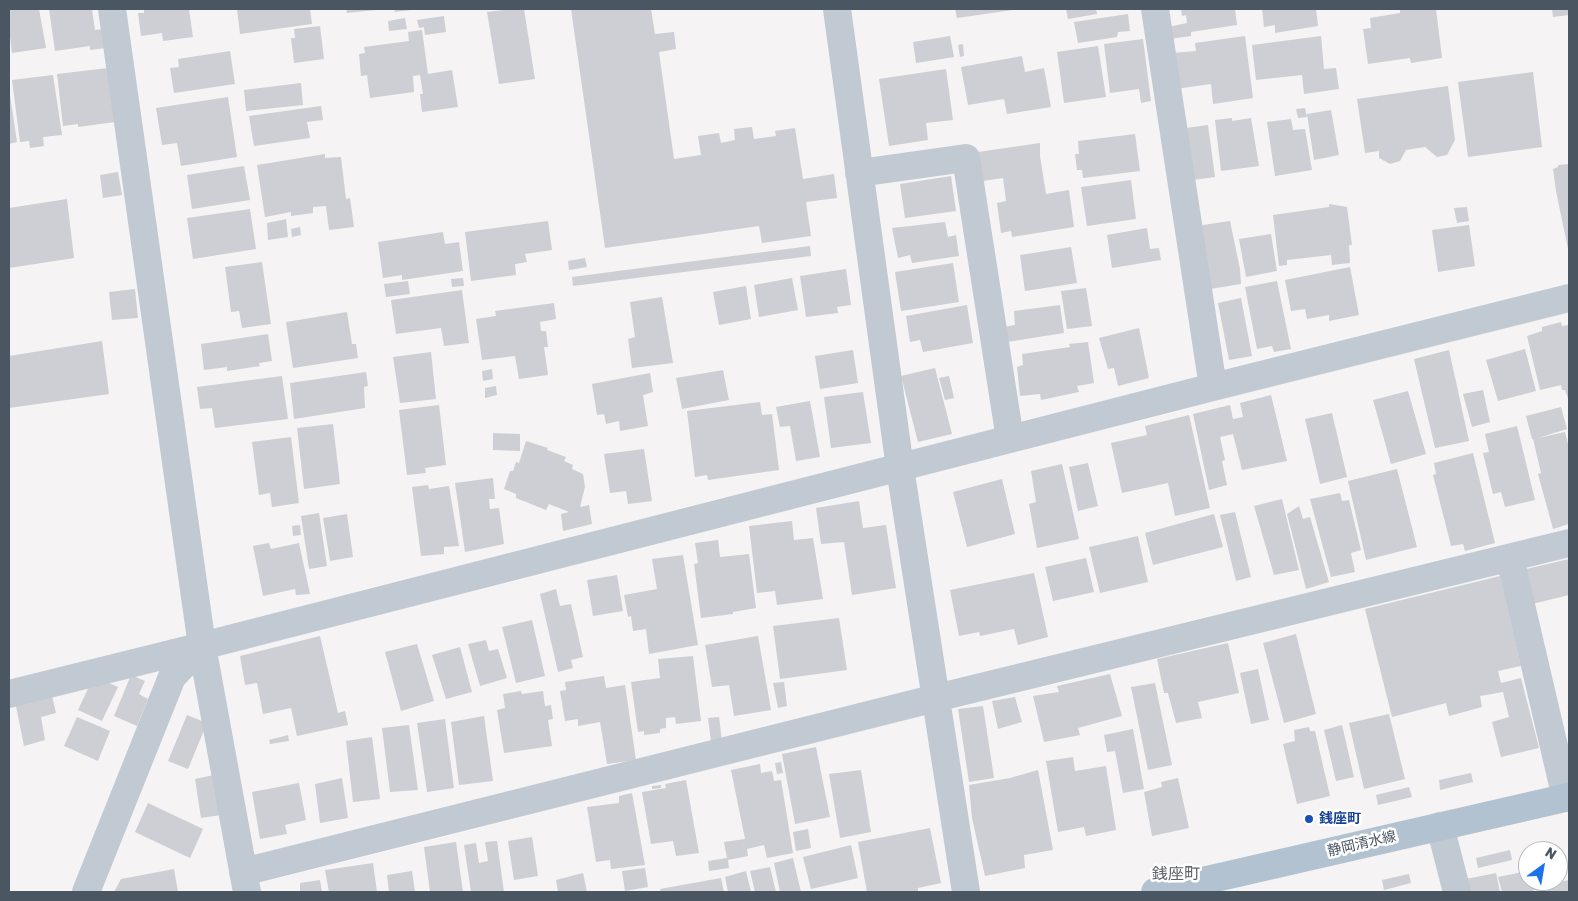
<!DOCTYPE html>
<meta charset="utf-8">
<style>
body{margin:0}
#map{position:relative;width:1578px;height:901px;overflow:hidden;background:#f5f3f3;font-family:Rubik,sans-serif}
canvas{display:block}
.frame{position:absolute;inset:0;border:10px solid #4a5661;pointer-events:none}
.north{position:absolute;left:1518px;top:841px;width:50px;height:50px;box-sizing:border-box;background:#fff;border:1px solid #b7bbc0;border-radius:50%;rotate:32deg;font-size:14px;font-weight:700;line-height:20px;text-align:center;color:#4a5661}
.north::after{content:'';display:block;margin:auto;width:18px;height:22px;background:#1a73e8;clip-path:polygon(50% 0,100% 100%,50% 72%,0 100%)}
</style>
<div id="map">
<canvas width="1578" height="901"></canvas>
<div class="frame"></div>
<div class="north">N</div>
</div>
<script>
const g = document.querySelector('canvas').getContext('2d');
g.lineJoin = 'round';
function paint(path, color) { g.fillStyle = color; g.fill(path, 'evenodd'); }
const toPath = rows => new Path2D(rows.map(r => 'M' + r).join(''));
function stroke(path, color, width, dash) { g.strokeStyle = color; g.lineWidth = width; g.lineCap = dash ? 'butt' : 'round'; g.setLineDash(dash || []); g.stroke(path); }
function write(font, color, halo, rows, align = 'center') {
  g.font = font + ' Rubik,"Noto Sans JP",sans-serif'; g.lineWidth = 5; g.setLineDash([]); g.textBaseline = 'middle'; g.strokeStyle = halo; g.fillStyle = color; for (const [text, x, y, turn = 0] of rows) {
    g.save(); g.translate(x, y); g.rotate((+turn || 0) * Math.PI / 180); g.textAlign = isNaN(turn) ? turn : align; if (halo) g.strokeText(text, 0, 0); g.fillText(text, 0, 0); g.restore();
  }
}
const building = toPath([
 [9,9,39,9,46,48,12,53,9,28],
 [49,9,92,9,95,30,104,29,106,48,90,50,90,46,55,51],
 [144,9,189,9,193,37,163,41,162,33,141,36,138,13,144,13],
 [237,9,310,9,312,24,240,34],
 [346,9,376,9,376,10,347,13],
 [394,9,411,9,411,10,395,12],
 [511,9,524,9,535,79,499,84,487,12],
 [571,9,651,9,655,34,674,32,676,49,659,52,674,159,701,155,698,136,719,133,721,143,735,140,734,129,752,127,754,139,776,136,775,131,795,128,803,179,834,174,837,198,806,202,811,236,762,243,759,226,605,248],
 [955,9,1013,9,1013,10,957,18],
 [1066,9,1096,9,1097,14,1068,19],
 [1181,9,1235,9,1237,25,1191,32,1191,36,1170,39,1168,27,1187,23,1186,15,1182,16],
 [1262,9,1316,9,1318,26,1275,33,1275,25,1264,27],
 [1400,9,1436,9,1442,58,1411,63,1410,58,1368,64,1363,29,1371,28,1370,18,1400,13],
 [1552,9,1569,9,1569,15,1553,17],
 [1128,14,1130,31,1118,32,1117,37,1078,43,1074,22],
 [444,16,446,32,425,35,424,27,419,28,417,20],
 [405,18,407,29,389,31,388,21],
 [320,26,324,59,294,63,291,38,295,38,294,29],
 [422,30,428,74,452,70,458,107,422,112,420,94,423,94,420,75,413,76,414,92,370,98,367,75,361,76,359,54,365,53,364,47,409,41,408,32],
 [950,36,954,57,916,63,913,42],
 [1245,36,1253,98,1213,104,1211,84,1176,89,1172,53,1196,51,1195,43],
 [1321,36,1324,69,1336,68,1339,89,1304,94,1302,75,1256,80,1252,45],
 [1143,39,1151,101,1141,103,1139,89,1110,93,1104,44],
 [963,44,964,56,960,57,958,45],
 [1098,46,1106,97,1064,103,1057,52],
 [230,51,235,84,174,93,170,68,179,67,178,59],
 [1022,56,1025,72,1044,68,1051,107,1007,114,1004,99,968,105,961,67],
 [108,68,115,122,78,127,78,124,63,126,57,74],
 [946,69,953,120,926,123,928,140,889,146,879,79],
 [1533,72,1542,147,1468,157,1458,82],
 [53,75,62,135,43,137,44,146,30,148,29,141,20,142,12,80],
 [301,83,303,105,246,111,244,90],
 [1448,86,1455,140,1447,155,1437,157,1425,147,1406,150,1400,161,1390,164,1379,158,1379,151,1365,153,1357,99],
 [9,88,17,142,9,144],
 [228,97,237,157,181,166,177,143,162,145,156,108],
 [321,106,323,120,307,122,310,138,254,146,249,116],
 [1305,108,1307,117,1298,118,1296,109],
 [1331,110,1339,155,1314,160,1307,114],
 [1232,118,1232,121,1251,118,1259,166,1221,171,1215,120],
 [1291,119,1293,130,1305,129,1312,170,1275,176,1267,122],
 [1208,125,1215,177,1185,181,1178,129],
 [1135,134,1140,171,1083,178,1082,170,1077,170,1075,154,1079,154,1078,141],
 [1040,143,1040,156,1046,194,1069,190,1074,227,1012,237,1011,231,1001,233,997,203,1006,201,1003,178,983,181,978,152],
 [325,154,325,158,341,157,346,199,350,198,354,227,329,230,326,206,313,207,313,213,291,216,291,212,265,217,257,165],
 [1569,164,1569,249,1568,249,1556,191,1553,169,1558,167,1558,165],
 [244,166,250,200,192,209,187,175],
 [118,172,122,195,103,198,100,175],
 [951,176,956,211,905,218,900,184],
 [1131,180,1136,219,1087,226,1081,187],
 [67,199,74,258,9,268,9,208],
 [1329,204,1347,207,1352,245,1349,245,1350,263,1332,265,1331,255,1287,260,1287,265,1279,266,1273,215,1329,207],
 [1467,207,1469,221,1457,223,1454,208],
 [250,209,256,249,193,259,187,218],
 [286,219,288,237,268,240,267,223],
 [548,221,552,250,525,254,527,262,515,264,516,275,471,281,465,232],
 [1230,221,1240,269,1241,284,1204,290,1195,235,1203,225],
 [945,222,948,237,956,235,959,256,912,263,910,255,898,258,892,228],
 [1469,225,1475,266,1438,272,1432,230],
 [300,227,301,235,292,237,291,229],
 [1147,228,1150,249,1159,248,1161,260,1112,268,1107,235],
 [443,232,445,244,459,242,463,271,402,280,402,275,383,278,378,242],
 [1271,234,1277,271,1246,277,1239,239],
 [810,246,811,256,573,286,572,277],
 [1071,247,1077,283,1025,291,1020,255],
 [585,258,587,267,569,270,568,261],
 [262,262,271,324,242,328,239,311,231,312,225,267],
 [953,263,959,302,901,311,895,272],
 [1350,267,1359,315,1329,321,1329,315,1307,319,1305,309,1291,311,1285,280],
 [846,269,851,305,837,307,838,313,806,317,800,276],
 [463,278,464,286,452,287,451,279],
 [792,278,798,310,759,317,754,285],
 [408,281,410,294,386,297,384,284],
 [1277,281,1291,349,1274,352,1272,346,1257,349,1245,287],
 [746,286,751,319,719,325,713,292],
 [1086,288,1092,326,1067,329,1061,291],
 [135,289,138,318,112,320,109,292],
 [462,290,469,343,444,346,441,328,396,334,391,300],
 [662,297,673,363,632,368,628,339,635,337,630,302],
 [1241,298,1252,356,1229,360,1218,303],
 [554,303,556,319,540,322,541,331,546,331,548,347,544,347,548,375,519,379,515,356,482,360,476,319,496,316,495,311],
 [967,305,973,343,923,352,920,340,910,342,906,316],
 [1060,305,1064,333,1007,342,1004,327,1015,325,1014,311],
 [347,312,352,344,356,344,358,358,293,368,286,322],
 [1561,322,1562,326,1569,325,1569,401,1565,390,1562,390,1561,385,1540,390,1527,336,1542,331,1542,327],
 [1139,328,1149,378,1118,386,1114,368,1108,369,1099,338],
 [268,334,272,361,259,363,260,366,227,371,227,367,204,370,201,344],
 [102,341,109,394,9,408,9,356],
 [1088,342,1094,383,1077,386,1079,392,1041,400,1040,394,1020,396,1017,367,1023,365,1022,354,1070,347,1069,344],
 [1525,349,1536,391,1498,401,1486,360],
 [853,350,858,383,820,389,815,356],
 [1449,350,1469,441,1435,448,1414,359],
 [431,352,436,399,400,403,393,357],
 [935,368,952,434,918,442,901,376],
 [492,369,493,379,483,381,482,371],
 [723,370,729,400,682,409,676,378],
 [366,372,368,386,364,387,365,408,294,419,290,383],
 [650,373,653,392,643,395,648,426,620,431,619,421,606,424,604,414,597,415,592,384],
 [282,376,288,419,215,428,212,408,200,409,197,387],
 [949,376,954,398,945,400,939,378],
 [496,386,497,395,485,398,485,388],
 [1483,390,1490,422,1472,427,1463,394],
 [1408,391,1426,454,1391,464,1373,400],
 [863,392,871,443,831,448,824,397],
 [1271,395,1287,461,1242,470,1233,434,1220,437,1225,460,1222,461,1227,485,1209,490,1193,414,1230,405,1233,419,1243,417,1240,403],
 [810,401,820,457,796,461,790,426,780,427,776,407],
 [760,402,762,415,772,414,779,470,708,480,707,475,695,477,687,411],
 [439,405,446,465,425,468,426,473,407,475,399,410],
 [1561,407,1567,429,1538,438,1565,432,1569,448,1569,524,1553,529,1538,474,1541,473,1533,439,1532,439,1526,416],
 [1332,413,1347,477,1320,484,1305,419],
 [1189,415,1210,508,1175,516,1168,483,1122,493,1111,443,1147,435,1145,426],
 [333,424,340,484,304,489,297,428],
 [1517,426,1535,500,1505,507,1501,492,1493,494,1483,453,1489,452,1485,434],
 [493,433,520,434,520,451,493,450],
 [291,437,299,503,272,507,270,493,259,495,252,442],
 [526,441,548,448,547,450,566,457,564,461,573,465,572,469,583,474,585,487,580,507,589,505,592,524,563,531,561,514,569,512,549,504,546,510,516,498,516,494,504,489,510,471,513,471,516,462,519,463],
 [644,449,652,501,628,504,626,491,610,493,604,454],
 [1473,453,1495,543,1465,551,1463,544,1451,546,1433,475,1436,474,1434,463],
 [1088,463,1098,506,1078,511,1069,467],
 [1062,464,1079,539,1037,548,1029,504,1036,502,1031,471],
 [1397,469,1417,547,1366,560,1348,481],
 [493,478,495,499,489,499,490,509,499,508,504,544,465,552,455,483],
 [1002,479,1015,534,967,547,953,492],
 [428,485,429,489,449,486,459,546,444,547,444,554,421,556,412,487],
 [1340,493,1342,501,1349,500,1361,550,1351,553,1355,572,1331,577,1310,499],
 [1282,499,1299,570,1274,575,1254,506],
 [859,501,863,528,886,525,896,588,852,595,844,542,821,544,816,508],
 [1299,506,1303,519,1310,517,1329,582,1306,589,1287,514],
 [1235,512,1251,577,1236,581,1220,515],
 [319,513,327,566,309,569,301,516],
 [347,514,353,557,330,561,323,518],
 [1214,514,1223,547,1153,565,1145,533],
 [792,521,794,540,813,538,823,599,777,605,775,591,757,593,749,526],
 [300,525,301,535,293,536,292,526],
 [1138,536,1148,582,1100,593,1089,547],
 [718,540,720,557,749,554,756,608,733,612,733,614,701,618,694,564,698,563,695,543],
 [269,543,271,549,299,543,310,594,296,595,295,589,263,596,253,546],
 [683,555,698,645,649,654,646,629,633,631,631,616,628,617,624,595,657,589,652,559],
 [1086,558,1094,592,1053,601,1045,567],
 [1569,559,1569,595,1528,605,1522,570],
 [1034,573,1048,637,1018,645,1014,629,980,636,979,632,959,636,950,590],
 [617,575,623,611,593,616,587,580],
 [1500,576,1521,666,1498,671,1501,683,1521,678,1539,748,1501,757,1492,722,1509,717,1503,692,1480,696,1482,707,1449,716,1446,703,1392,717,1365,609],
 [556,589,560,606,571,604,583,657,571,660,573,668,558,672,540,594],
 [839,618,847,670,780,679,773,626],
 [532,620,545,676,516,683,502,627],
 [1296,634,1316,714,1284,723,1263,643],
 [320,636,338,713,345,711,348,725,297,736,291,708,263,714,257,683,245,685,240,656],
 [758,636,771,710,734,716,729,685,712,687,705,645],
 [486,640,489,651,498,649,507,678,480,686,468,644],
 [1228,643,1239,693,1198,702,1202,718,1176,723,1168,693,1164,693,1157,659],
 [417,644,434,701,401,711,385,652],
 [460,647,472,692,446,699,432,655],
 [693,656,701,721,676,724,675,717,666,718,666,728,660,729,660,733,644,735,644,731,638,732,631,682,660,678,658,659],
 [1258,669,1269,720,1251,724,1240,673],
 [1110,674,1122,716,1078,728,1080,735,1044,742,1033,696,1059,692,1057,686],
 [131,675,145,681,139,694,148,699,137,726,114,716],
 [94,676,118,687,102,721,78,710],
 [604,676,606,688,625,685,636,760,607,764,600,722,578,726,578,719,565,721,560,691,566,690,565,682],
 [784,682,787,706,778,708,773,683],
 [1155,683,1172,765,1148,770,1131,687],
 [50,687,56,713,41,717,45,740,24,746,14,696],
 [521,691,522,694,543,691,545,706,551,705,553,719,548,720,552,746,504,753,497,710,505,708,503,694],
 [1015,697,1022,722,998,729,992,701],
 [983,706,994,778,969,782,958,709],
 [1389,714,1405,779,1364,789,1349,723],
 [187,715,207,723,188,769,168,761],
 [484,716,493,781,459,785,451,722],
 [77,717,110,731,98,761,64,746],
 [719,717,722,741,711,742,708,718],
 [445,719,454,788,427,792,417,723],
 [409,725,418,790,390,792,382,728],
 [1342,725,1354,777,1336,781,1324,730],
 [1309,727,1310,731,1315,731,1330,796,1297,804,1283,744,1295,741,1294,730],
 [1133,729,1144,789,1123,793,1115,751,1107,752,1104,735],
 [288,735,289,741,270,744,269,740],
 [372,737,380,799,353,802,346,741],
 [816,747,830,817,795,824,782,754],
 [1073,757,1075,771,1106,766,1116,830,1086,836,1084,827,1058,832,1046,761],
 [781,762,783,773,777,774,775,763],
 [760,764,761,773,772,771,774,781,781,780,793,853,767,858,764,845,747,849,748,856,728,860,729,868,709,871,708,861,727,858,724,842,745,839,731,770],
 [861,770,871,832,840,838,829,774],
 [1038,770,1053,850,1024,855,1025,868,985,876,972,818,969,785,1010,778],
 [1471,773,1473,782,1440,790,1439,780],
 [214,775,221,815,201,818,195,779],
 [342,778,348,818,320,823,315,784],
 [1178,778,1189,828,1152,836,1144,792,1162,787,1161,782],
 [686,780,699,853,676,856,673,841,651,844,642,792,666,788,665,784],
 [299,783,306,820,285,825,287,834,260,839,252,792],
 [661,785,661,788,652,789,652,786],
 [1409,787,1412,797,1378,805,1376,795],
 [632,793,645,865,611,869,610,860,596,862,587,807,619,803,619,796],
 [148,803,203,829,190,858,135,832],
 [930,828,941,883,918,888,918,892,867,892,858,842],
 [808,829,811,848,796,851,793,832],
 [532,837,538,876,514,880,508,841],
 [497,841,504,892,471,892,464,845,476,843,479,863,488,861,485,842],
 [456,842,463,892,430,892,424,847],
 [851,845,858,878,811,889,803,857],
 [1510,850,1512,860,1478,868,1476,858],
 [793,858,801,892,780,892,774,863],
 [373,863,377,892,329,892,325,870],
 [770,867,776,892,755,892,750,871],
 [645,868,648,887,625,891,622,871],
 [174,869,178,892,114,892,121,879],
 [412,871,415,892,389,892,387,875],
 [746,871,751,892,728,892,725,877],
 [1528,871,1528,881,1532,881,1534,892,1502,892,1498,877],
 [583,873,587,892,558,892,556,880],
 [1496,873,1500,892,1469,892,1466,879],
 [1409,874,1411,883,1384,890,1382,880],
 [721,878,724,892,661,892,660,889],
 [320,880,322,892,300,892,300,883],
 [1569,880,1569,892,1544,892,1543,885]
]);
const minor = toPath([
 [112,9,202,646,247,892],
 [837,9,900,468,966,892],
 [1155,9,1213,387],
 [859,173,966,158,1010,439],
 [1510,558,1566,798],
 [9,694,202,646],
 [1440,826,1457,892],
 [243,872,936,698,1569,543],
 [86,892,172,677,202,646,1213,387,1569,298]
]);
const primary = toPath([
 [1155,892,1569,797]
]);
const markers = [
 [1309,819,5,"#1a4fb4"]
];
const transitNames = [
 ["銭座町",1319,819]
];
const streetNames = [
 ["静岡清水線",1362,844,-13]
];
const quarterNames = [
 ["銭座町",1176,874]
];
paint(building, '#cdcfd5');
stroke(minor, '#c1cad2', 28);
stroke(primary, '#b3c2d1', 28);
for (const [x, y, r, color] of markers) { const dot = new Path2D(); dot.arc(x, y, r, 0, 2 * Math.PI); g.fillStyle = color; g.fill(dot); stroke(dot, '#fff', 2); }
write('bold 14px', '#164399', '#fff', transitNames, 'left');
write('14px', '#4a5661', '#fff', streetNames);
write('16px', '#5f6368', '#fff', quarterNames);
</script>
